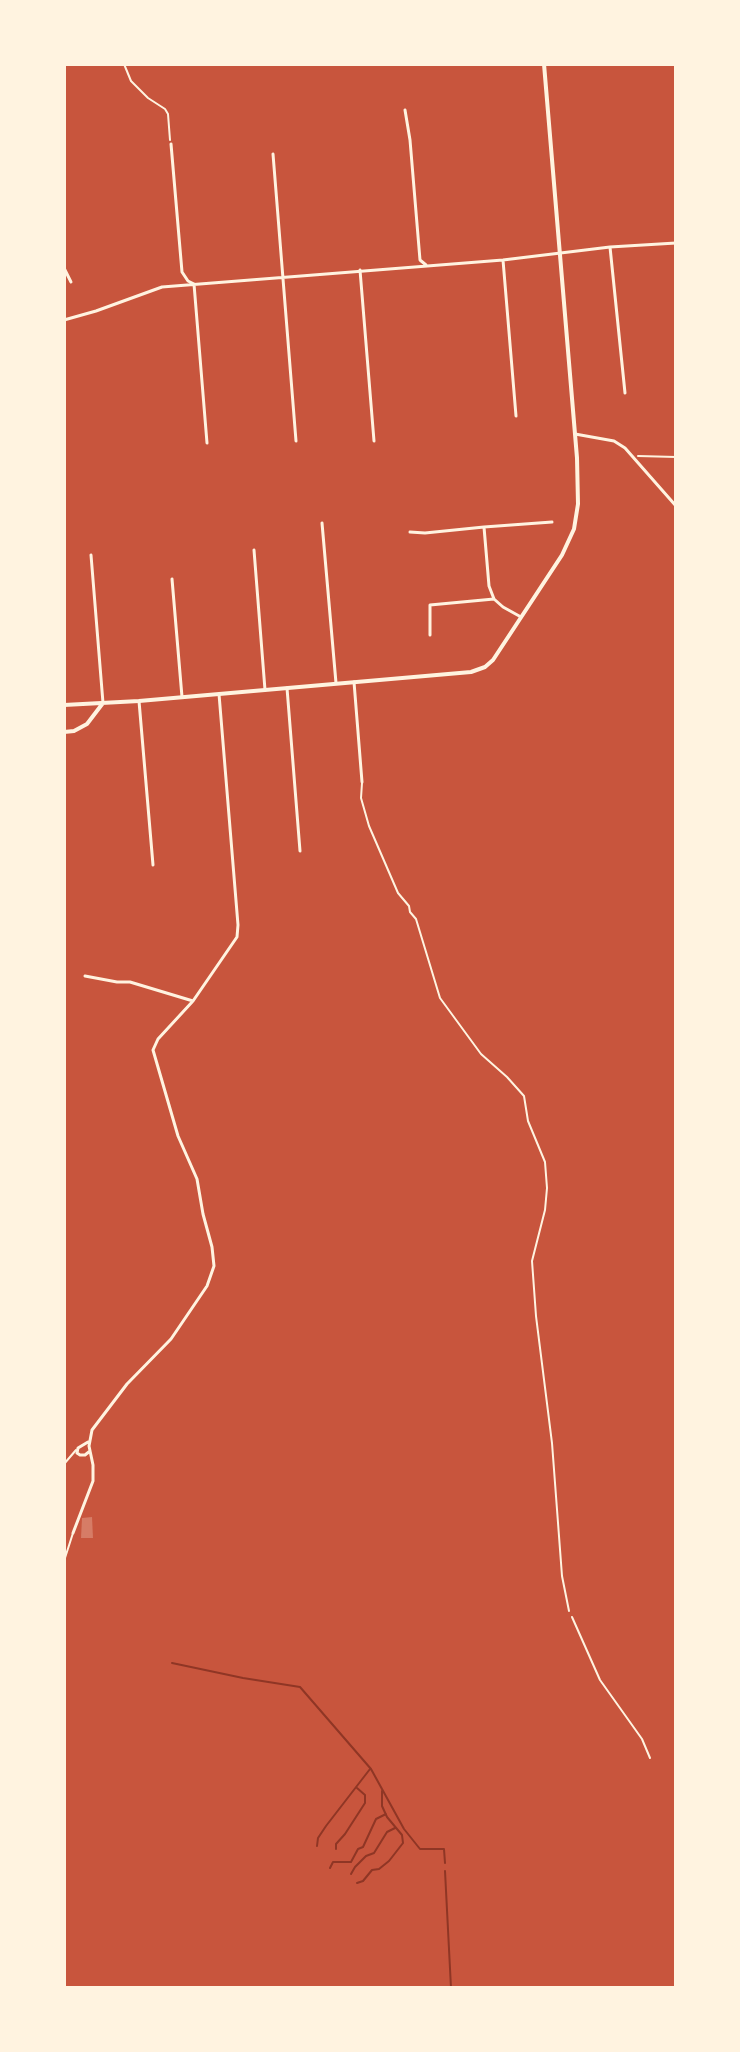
<!DOCTYPE html>
<style>
body{margin:0}
#map{position:relative;width:740px;height:2052px;overflow:hidden;background:#c8553d;font-family:Helvetica,sans-serif}
canvas{display:block}
.frame{position:absolute;inset:0;border:66px solid #fff3e0;pointer-events:none}
</style>
<div id="map">
<canvas width="740" height="2052"></canvas>
<div class="frame"></div>
</div>
<script>
const g = document.querySelector('canvas').getContext('2d');
g.lineJoin = 'round';
const toPath = rows => new Path2D(rows.map(r => 'M' + r).join(''));
function stroke(path, color, width, dash) { g.strokeStyle = color; g.lineWidth = width; g.lineCap = dash ? 'butt' : 'round'; g.setLineDash(dash || []); g.stroke(path); }
function paint(path, color) { g.fillStyle = color; g.fill(path, 'evenodd'); }
const stream = toPath([
 [172,1663,243,1678,300,1687,371,1769,404,1829,420,1849,444,1849,445,1863],
 [317,1846,318,1838,326,1826,370,1769],
 [336,1849,336,1844,345,1834,365,1803,365,1795,357,1788],
 [330,1868,333,1862,351,1862,358,1849,363,1847,376,1819,386,1814],
 [445,1871,451,1988],
 [351,1874,355,1867,366,1856,374,1853,387,1832,395,1828],
 [357,1883,363,1881,372,1870,379,1869,389,1861,403,1843,402,1835,387,1817,382,1806,382,1791]
]);
const building = toPath([
 [92,1517,93,1538,81,1538,82,1518]
]);
const path = toPath([
 [124,64,131,81,148,98,165,109,168,114,170,140],
 [638,456,676,457],
 [572,1617,600,1680,642,1739,650,1758]
]);
const service = toPath([
 [362,783,361,798,369,826,398,893,409,906,410,912,416,919,440,998,481,1054,507,1077,524,1096,528,1121,545,1162,547,1188,545,1210,532,1261,536,1316,552,1443,562,1576,569,1611],
 [64,1464,76,1450],
 [64,1561,73,1533]
]);
const minor = toPath([
 [405,110,410,140,420,260,426,265],
 [171,144,182,272,188,281,194,284,207,443],
 [273,154,296,441],
 [610,247,625,393],
 [503,260,516,416],
 [64,268,71,282],
 [360,270,374,441],
 [64,320,96,311,162,287,503,260,610,247,676,243],
 [575,434,614,441,625,448,676,506],
 [322,523,336,683],
 [484,527,552,522],
 [410,532,425,533,484,527,489,586,494,599],
 [254,550,265,690],
 [91,555,103,703],
 [172,579,182,697],
 [430,635,430,605,494,599,503,607,521,617],
 [354,682,362,782],
 [287,688,300,851],
 [139,701,153,865],
 [85,976,117,982,130,982,193,1001],
 [88,1442,78,1448,77,1453,80,1455,85,1455,90,1451],
 [73,1533,93,1481,93,1465,89,1446,92,1430,127,1384,171,1339,207,1286,214,1266,212,1247,203,1214,197,1179,178,1136,153,1050,158,1039,193,1001,237,937,238,925,219,694]
]);
const tertiary = toPath([
 [64,705,139,701,471,672,485,667,493,660,562,555,574,529,578,504,577,458,544,64],
 [64,732,74,731,87,724,103,703]
]);
stroke(stream, '#8f3625', 2);
paint(building, '#d67c66');
stroke(path, '#fff3e0', 2);
stroke(service, '#fff3e0', 2);
stroke(minor, '#fff3e0', 3);
stroke(tertiary, '#fff3e0', 4);
</script>
